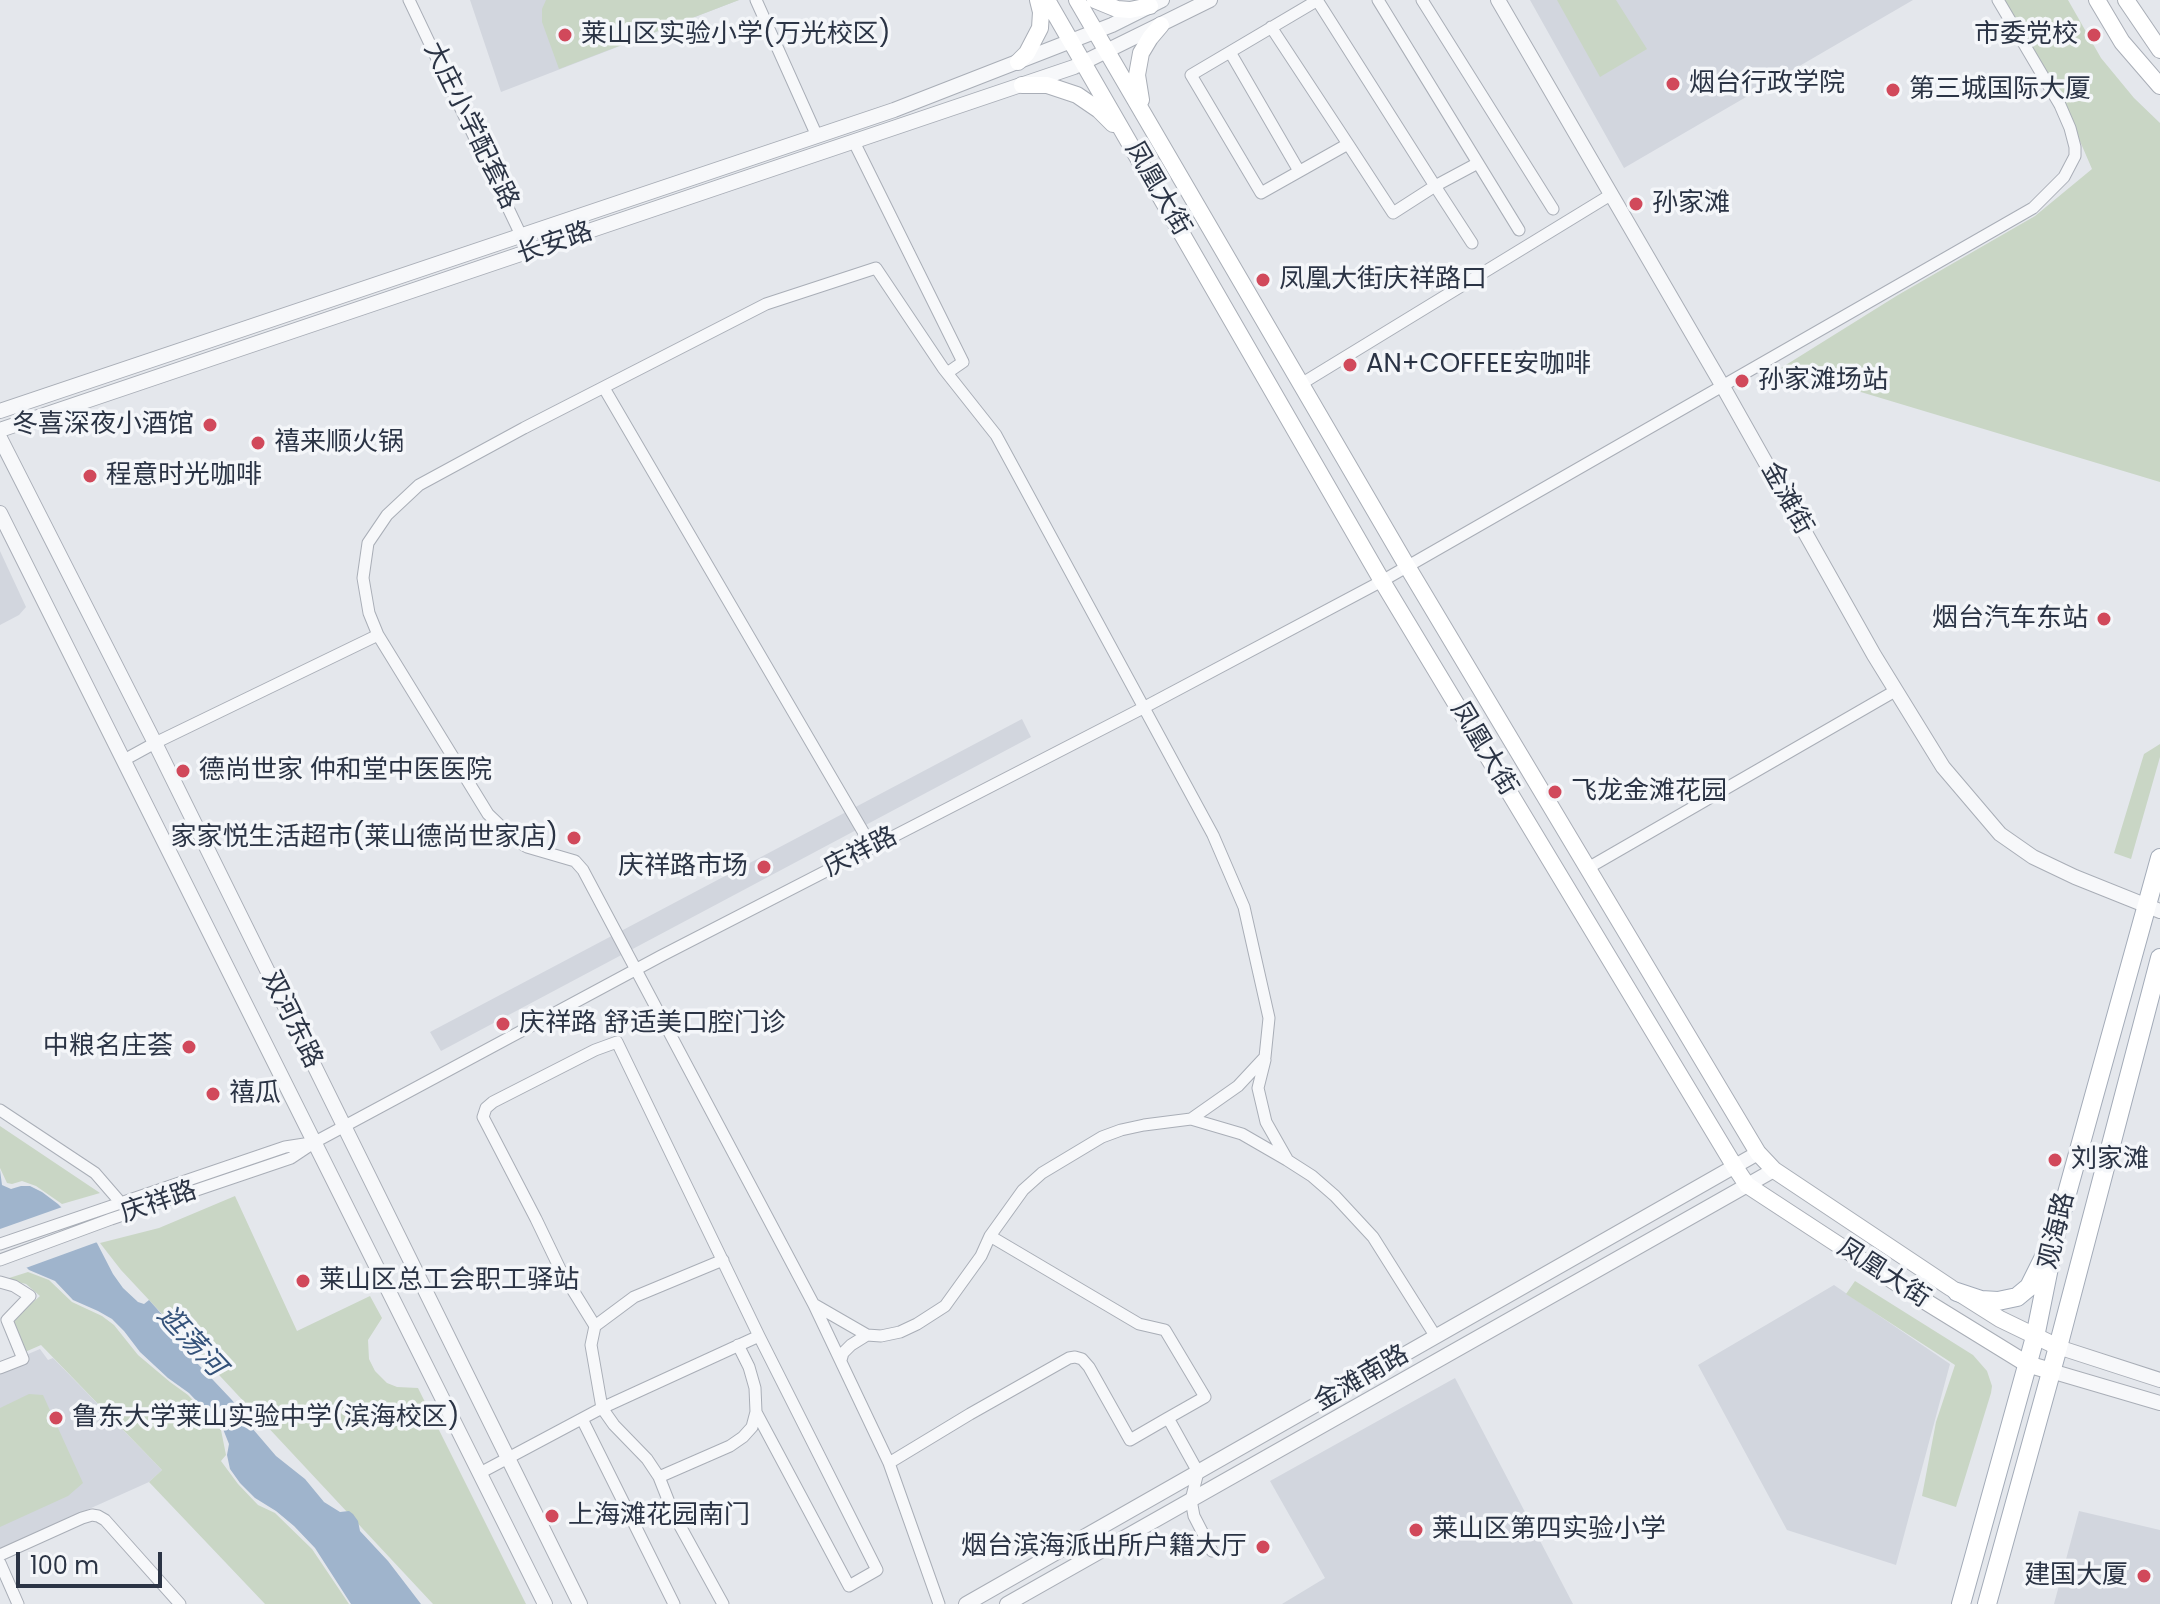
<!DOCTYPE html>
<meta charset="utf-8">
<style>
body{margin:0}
#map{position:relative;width:2160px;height:1604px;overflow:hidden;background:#e4e7ec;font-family:Poppins,sans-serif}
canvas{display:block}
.scale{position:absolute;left:16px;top:1552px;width:146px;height:36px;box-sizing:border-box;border:4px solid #2b3445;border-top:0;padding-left:10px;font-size:24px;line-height:28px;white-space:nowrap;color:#2b3445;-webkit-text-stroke:6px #f4f6f9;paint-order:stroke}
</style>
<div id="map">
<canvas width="2160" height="1604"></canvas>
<div class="scale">100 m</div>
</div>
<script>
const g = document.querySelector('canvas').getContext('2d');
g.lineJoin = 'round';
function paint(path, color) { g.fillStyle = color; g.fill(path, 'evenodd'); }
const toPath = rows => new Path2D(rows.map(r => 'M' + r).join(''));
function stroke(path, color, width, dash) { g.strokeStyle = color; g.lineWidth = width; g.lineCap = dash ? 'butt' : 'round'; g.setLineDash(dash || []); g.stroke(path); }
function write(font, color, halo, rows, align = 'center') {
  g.font = font + ' Poppins,"Noto Sans SC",sans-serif'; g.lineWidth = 7; g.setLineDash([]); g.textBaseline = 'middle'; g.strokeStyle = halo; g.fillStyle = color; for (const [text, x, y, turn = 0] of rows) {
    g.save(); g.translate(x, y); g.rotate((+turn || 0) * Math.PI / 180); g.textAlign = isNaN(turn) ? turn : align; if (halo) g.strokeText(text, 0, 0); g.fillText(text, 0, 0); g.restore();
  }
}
const built = toPath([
 [470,0,739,0,501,92],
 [1530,0,1913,0,1624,168],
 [0,551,26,607,19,615,0,625],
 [1022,719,1031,737,441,1051,430,1032],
 [1834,1285,1950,1364,1896,1565,1787,1530,1698,1365],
 [40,1349,48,1360,53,1358,162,1470,149,1482,0,1549,0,1366],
 [1455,1378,1573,1604,1282,1604,1325,1578,1270,1481],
 [2079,1511,2160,1530,2160,1604,2054,1604]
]);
const green = toPath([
 [546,0,739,0,559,69,542,22,542,9],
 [1557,0,1616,0,1647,49,1600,77],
 [2004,0,2068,0,2101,58,2134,98,2160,123,2160,482,1781,368,1898,295,2035,216,2092,169,2064,104],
 [2160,744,2160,757,2131,859,2114,853,2144,754],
 [0,1126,100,1193,62,1204,36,1186,22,1181,12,1184,7,1183,0,1168],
 [235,1196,297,1331,370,1296,382,1318,368,1340,369,1359,375,1371,387,1383,397,1387,418,1388,526,1604,433,1604,121,1270,100,1243,159,1228],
 [28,1272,49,1280,72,1302,102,1316,114,1325,138,1355,170,1382,188,1395,221,1430,226,1455,221,1461,238,1484,258,1505,275,1513,312,1549,349,1604,265,1604,149,1482,162,1470,41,1345,25,1352,14,1331,13,1320,40,1296,26,1284,6,1279],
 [1855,1281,1973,1355,1987,1371,1992,1386,1991,1393,1956,1507,1922,1496,1936,1422,1955,1365,1846,1294],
 [29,1394,43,1395,83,1483,68,1496,0,1527,0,1408]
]);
const water = toPath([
 [0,1170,2,1185,11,1189,21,1186,30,1186,42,1192,58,1204,97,1243,113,1274,123,1288,138,1302,144,1304,149,1300,166,1319,163,1327,231,1399,245,1415,252,1428,276,1456,305,1479,324,1502,340,1512,349,1511,353,1514,358,1521,360,1531,388,1561,421,1604,351,1604,315,1548,294,1526,276,1511,255,1498,240,1483,230,1469,227,1455,229,1444,223,1429,189,1393,168,1378,140,1352,124,1331,112,1319,98,1311,73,1300,55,1281,29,1270,0,1241]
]);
const pier = toPath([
 [65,1206,100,1241,23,1269,0,1247,0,1229]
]);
const minor = toPath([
 [409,0,529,252],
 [756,0,817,136],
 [1317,0,1435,186,1478,163],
 [1318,0,1191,75,1261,193,1348,144,1393,213,1435,186,1472,243],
 [1378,0,1519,230],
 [1422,0,1553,209],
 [1271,27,1348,144],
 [1230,52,1299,171],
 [854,142,963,362,947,373],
 [1301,384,1612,194],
 [604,388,872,847],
 [378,635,369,613,363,578,368,543,387,515,419,485,524,428,766,304,876,268,943,368,996,435,1213,835,1244,907,1269,1018,1265,1057,1238,1086,1191,1119],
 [124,760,155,743,378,635,488,814,515,840,527,847,575,861,583,870,814,1305,889,1463,939,1604],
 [1588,868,1895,691],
 [1265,1060,1258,1088,1266,1122,1287,1159],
 [0,1110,95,1173,121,1203],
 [990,1236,1139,1324,1165,1330,1205,1397,1168,1418],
 [0,1244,285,1147,311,1143],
 [0,1260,111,1219,291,1158,315,1142,661,956,1143,708,1382,581,2033,208,2064,177,2075,156,2075,147,2070,128,2060,105,1998,0],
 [0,1282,14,1286,30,1296,7,1320,23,1359,0,1368],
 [815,1305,867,1335,881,1336,900,1332,917,1324,945,1306,981,1256,990,1236,1023,1190,1042,1173,1102,1137,1121,1130,1144,1125,1191,1119,1242,1134,1287,1160,1312,1176,1335,1196,1373,1237,1436,1337],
 [595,1326,634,1297,723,1260],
 [841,1360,843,1353,851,1345,867,1335],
 [582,1419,674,1604],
 [889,1463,970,1414,1069,1358,1075,1357,1082,1359,1089,1367,1130,1440,1168,1418,1198,1472,1191,1500,1194,1516,1212,1551],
 [480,1473,602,1408,759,1336],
 [659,1477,730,1446,743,1437,752,1427,756,1412,755,1388,749,1367,738,1345],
 [0,1555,82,1518,92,1515,98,1516,105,1520,180,1604],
 [0,1563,18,1604],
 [723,1604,674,1515,659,1477,647,1459,614,1425,602,1408,591,1345,595,1326,561,1271,536,1219,483,1117,486,1108,493,1102,595,1050,617,1042,759,1336,877,1570,849,1586,756,1412]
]);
const tertiary = toPath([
 [1498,0,1722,385,1874,655,1943,767,2000,834,2033,857,2075,877,2160,911],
 [0,411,894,110,1112,25,1162,0],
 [0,430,1074,67,1210,0],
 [0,438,155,743,580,1604],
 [0,513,545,1604],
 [2058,1347,2160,1380],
 [2051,1371,2160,1403],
 [966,1604,1758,1153],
 [1007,1604,1774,1170]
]);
const secondary = toPath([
 [1047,0,1382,581,1735,1167,1747,1185,1915,1295,2027,1364,2051,1371],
 [1077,0,1407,566,1758,1153,1774,1170,1951,1288,2000,1319,2058,1347],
 [1095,0,1117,9,1130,10,1150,6],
 [2097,0,2122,42,2160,86],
 [2126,0,2160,50],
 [1018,62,1027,53,1040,28,1041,12,1038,0],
 [1022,85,1047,85,1077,95,1099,110,1113,124],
 [1141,100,1137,75,1141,53,1150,38,1161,25]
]);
const primary = toPath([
 [1957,1292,1981,1300,1998,1301,2017,1297,2029,1287,2044,1257],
 [1961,1604,2035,1337,2056,1233,2160,858],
 [1987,1604,2058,1347,2160,958]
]);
const markers = [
 [565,35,8,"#d1495b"],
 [2094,35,8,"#d1495b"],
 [1673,84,8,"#d1495b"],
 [1893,90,8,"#d1495b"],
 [1636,204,8,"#d1495b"],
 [1263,280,8,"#d1495b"],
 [1350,365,8,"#d1495b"],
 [1742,381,8,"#d1495b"],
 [210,425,8,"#d1495b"],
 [258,443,8,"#d1495b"],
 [90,476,8,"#d1495b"],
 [2104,619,8,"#d1495b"],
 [183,771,8,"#d1495b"],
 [1555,792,8,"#d1495b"],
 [574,838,8,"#d1495b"],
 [764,867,8,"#d1495b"],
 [503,1024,8,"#d1495b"],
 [189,1047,8,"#d1495b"],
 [213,1094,8,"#d1495b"],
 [2055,1160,8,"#d1495b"],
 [303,1281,8,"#d1495b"],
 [56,1418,8,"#d1495b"],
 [552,1516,8,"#d1495b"],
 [1416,1530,8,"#d1495b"],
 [1263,1547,8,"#d1495b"],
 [2144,1576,8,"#d1495b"]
];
const poiNames = [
 ["莱山区实验小学(万光校区)",581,35],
 ["市委党校",2078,35,"right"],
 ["烟台行政学院",1689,84],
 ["第三城国际大厦",1909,90],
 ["孙家滩",1652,204],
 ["凤凰大街庆祥路口",1279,280],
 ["AN+COFFEE安咖啡",1366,365],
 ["孙家滩场站",1758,381],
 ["冬喜深夜小酒馆",194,425,"right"],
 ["禧来顺火锅",274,443],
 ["程意时光咖啡",106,476],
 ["烟台汽车东站",2088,619,"right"],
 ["德尚世家 仲和堂中医医院",199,771],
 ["飞龙金滩花园",1571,792],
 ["家家悦生活超市(莱山德尚世家店)",558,838,"right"],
 ["庆祥路市场",748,867,"right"],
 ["庆祥路 舒适美口腔门诊",519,1024],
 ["中粮名庄荟",173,1047,"right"],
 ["禧瓜",229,1094],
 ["刘家滩",2071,1160],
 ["莱山区总工会职工驿站",319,1281],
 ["鲁东大学莱山实验中学(滨海校区)",72,1418],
 ["上海滩花园南门",568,1516],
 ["莱山区第四实验小学",1432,1530],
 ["烟台滨海派出所户籍大厅",1247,1547,"right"],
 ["建国大厦",2128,1576,"right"]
];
const streetNames = [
 ["大庄小学配套路",470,126,64],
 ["凤凰大街",1157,189,60],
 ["长安路",555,244,-19],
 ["金滩街",1786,499,61],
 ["凤凰大街",1483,749,59],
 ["庆祥路",861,853,-27],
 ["双河东路",291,1020,64],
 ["庆祥路",159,1203,-19],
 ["观海路",2058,1231,-77],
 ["凤凰大街",1883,1274,33],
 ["金滩南路",1362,1379,-30]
];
const waterNames = [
 ["逛荡河",190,1342,47]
];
paint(built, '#d2d6de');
paint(green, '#c9d6c5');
paint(water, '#9fb4cc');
paint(pier, '#e4e7ec');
stroke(minor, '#a9aeb7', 13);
stroke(tertiary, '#a9aeb7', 16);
stroke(secondary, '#a9aeb7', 18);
stroke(primary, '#a3abb8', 20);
stroke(minor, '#f7f8fa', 11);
stroke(tertiary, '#f7f8fa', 14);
stroke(secondary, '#fff', 16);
stroke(primary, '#fff', 18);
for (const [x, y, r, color] of markers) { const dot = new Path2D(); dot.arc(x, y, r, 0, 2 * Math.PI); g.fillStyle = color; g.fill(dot); stroke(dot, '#f4f6f9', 3); }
write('26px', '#2b3445', '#f4f6f9', poiNames, 'left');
write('26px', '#2b3445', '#f4f6f9', streetNames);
write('italic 28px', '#34527a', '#f4f6f9', waterNames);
</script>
